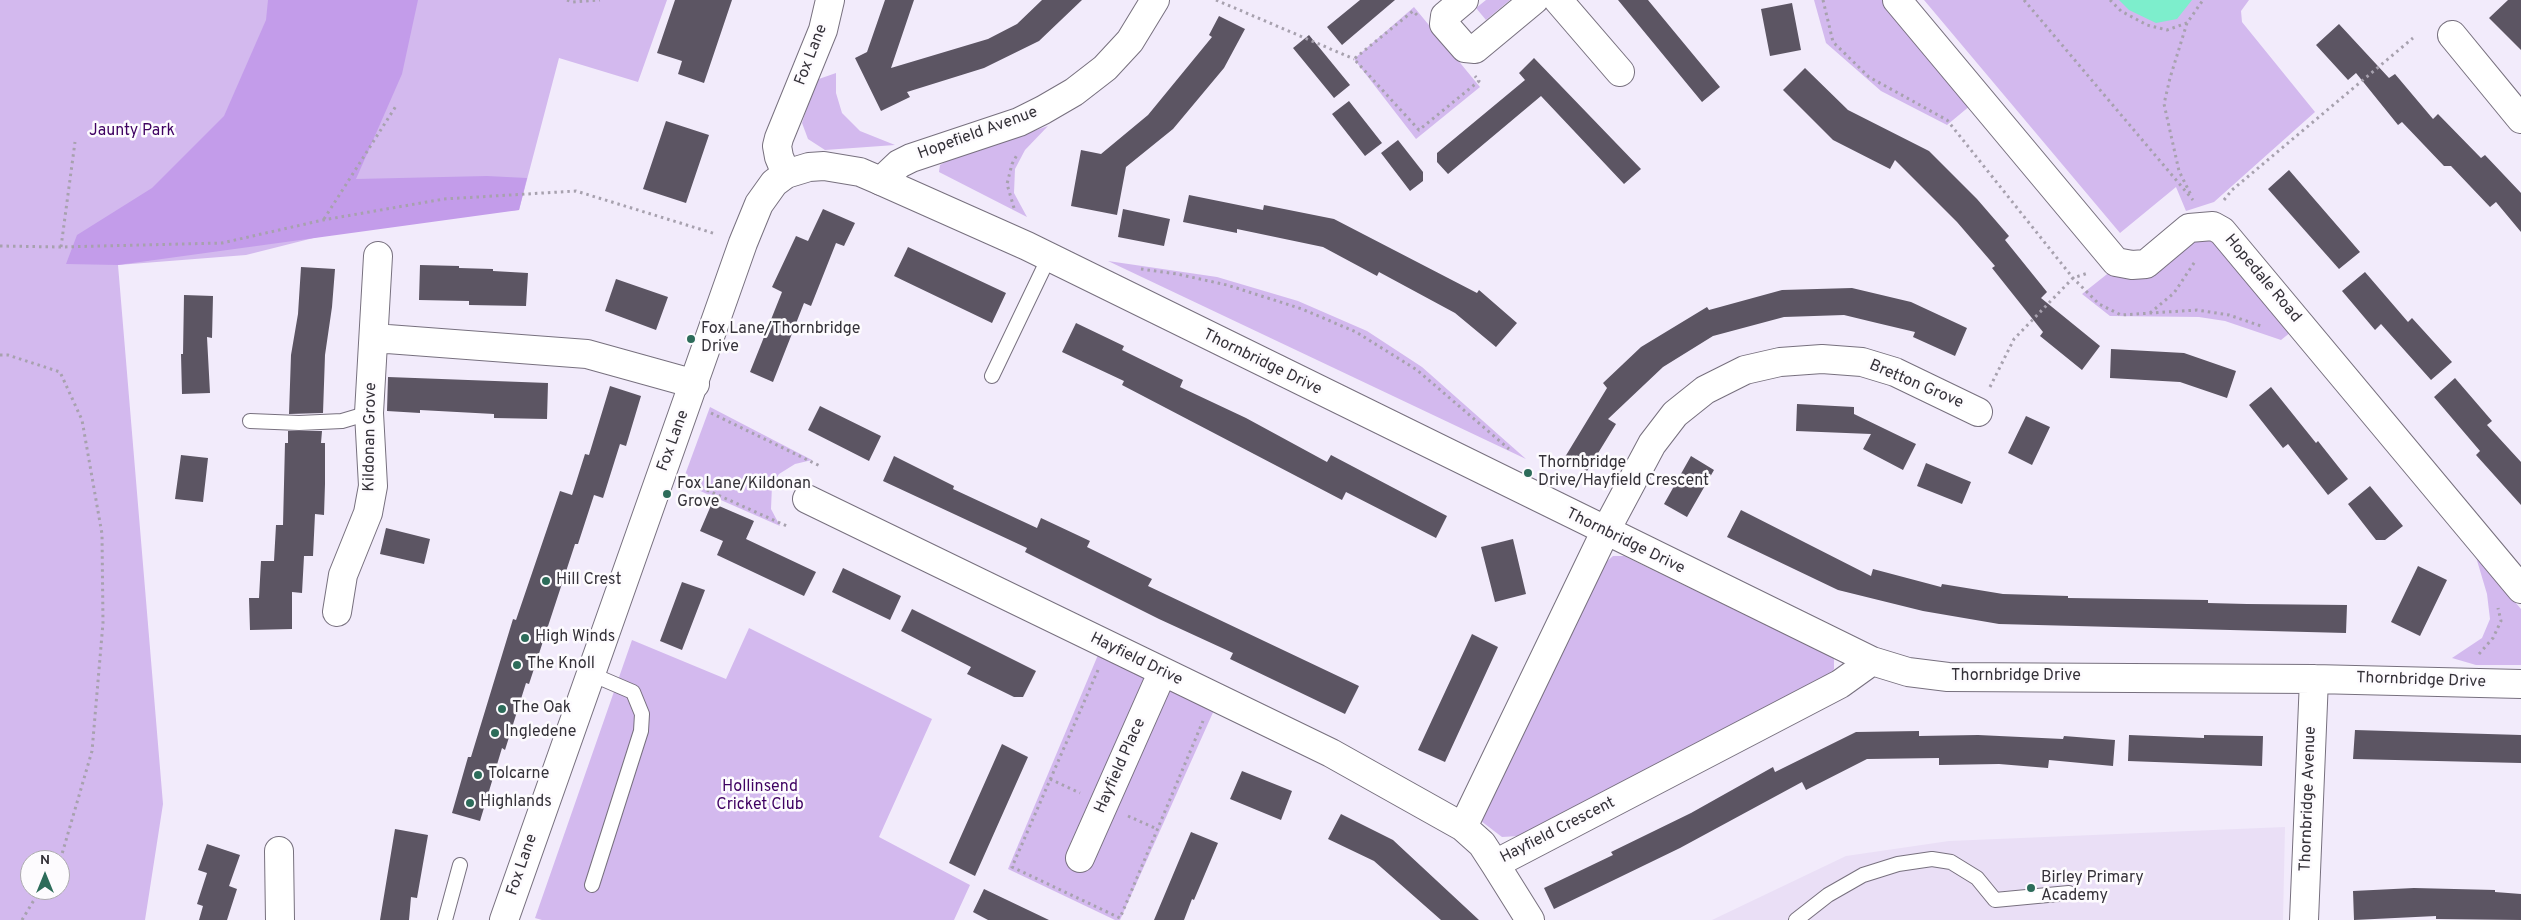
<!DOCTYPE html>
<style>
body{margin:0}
#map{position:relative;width:2521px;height:920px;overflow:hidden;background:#f2ebfb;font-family:Overpass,sans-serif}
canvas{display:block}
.north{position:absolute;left:20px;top:850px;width:50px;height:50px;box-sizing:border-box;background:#fdfbfe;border:1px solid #adabaf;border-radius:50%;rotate:0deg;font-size:14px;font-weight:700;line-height:20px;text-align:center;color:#353239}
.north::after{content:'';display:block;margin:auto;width:18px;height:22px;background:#2d6c5a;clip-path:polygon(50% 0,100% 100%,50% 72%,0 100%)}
</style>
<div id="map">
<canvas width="2521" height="920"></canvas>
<div class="north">N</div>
</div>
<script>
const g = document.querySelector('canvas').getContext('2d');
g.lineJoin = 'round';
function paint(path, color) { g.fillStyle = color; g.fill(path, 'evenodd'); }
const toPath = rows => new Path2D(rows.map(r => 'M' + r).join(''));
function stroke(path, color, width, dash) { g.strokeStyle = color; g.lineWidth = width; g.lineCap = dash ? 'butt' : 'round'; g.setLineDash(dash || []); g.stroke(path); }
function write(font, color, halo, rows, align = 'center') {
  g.font = font + ' Overpass,sans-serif'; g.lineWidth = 5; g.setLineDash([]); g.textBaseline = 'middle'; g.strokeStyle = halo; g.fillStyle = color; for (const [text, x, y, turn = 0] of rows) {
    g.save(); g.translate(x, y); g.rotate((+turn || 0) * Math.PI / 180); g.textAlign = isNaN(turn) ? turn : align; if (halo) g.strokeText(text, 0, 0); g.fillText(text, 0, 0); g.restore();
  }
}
const built = toPath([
 [2285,827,2283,920,1712,920,1846,856,1949,841]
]);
const green = toPath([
 [0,0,667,0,638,82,559,58,519,210,377,222,246,255,118,265,163,804,145,920,0,920],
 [30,860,60,860,60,890,30,890],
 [1486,0,1510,0,1486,20,1476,8],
 [1814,0,1884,0,1971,105,1947,125,1881,91,1826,43],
 [1924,0,2249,0,2241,11,2242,22,2315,112,2214,202,2186,211,2176,187,2120,233],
 [1414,7,1480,87,1416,139,1354,59],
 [836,73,836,93,842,113,860,131,895,145,825,150,808,139,802,123,816,80],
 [1048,126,1025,150,1015,169,1014,193,1027,217,939,172,940,165,949,160],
 [2202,237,2211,239,2291,332,2281,340,2225,321,2199,317,2110,316,2082,294,2111,271],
 [1108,261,1217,277,1298,301,1367,331,1422,367,1526,459],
 [710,407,812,460,795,464,779,474,772,485,771,509,780,526,682,483],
 [1613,556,1624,556,1830,656,1834,659,1834,669,1827,678,1519,836,1502,837,1481,821,1481,812,1604,564],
 [2476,557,2521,609,2521,665,2476,665,2452,658,2482,638,2490,619,2487,594],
 [749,628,932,719,879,837,970,885,954,920,542,920,535,918,632,640,726,679],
 [1098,655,1215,708,1120,920,1115,920,1008,869]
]);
const forest = toPath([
 [268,0,418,0,402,74,356,179,487,176,527,178,519,210,118,265,66,264,77,235,152,188,224,116,266,20]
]);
const water = toPath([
 [2119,0,2192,0,2177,19,2156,23,2129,10]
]);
const building = toPath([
 [675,0,732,0,704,83,678,74,682,61,657,53],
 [885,0,914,0,891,68,988,39,1017,24,1042,0,1082,0,1039,41,984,68,907,92,910,97,881,111,855,58,867,52],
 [1360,0,1395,0,1342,45,1327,27],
 [1618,0,1648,0,1720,87,1702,102],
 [2508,0,2521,0,2521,50,2489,18],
 [1792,3,1801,50,1770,56,1761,9],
 [1219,16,1245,29,1224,68,1173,129,1126,167,1117,215,1071,206,1081,150,1101,154,1148,115,1212,37,1209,35],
 [2339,24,2389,78,2395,74,2433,119,2438,114,2481,158,2485,155,2521,193,2521,232,2496,202,2490,207,2451,166,2444,166,2402,122,2398,125,2356,73,2348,80,2316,45],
 [1309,35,1350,85,1334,98,1293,48],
 [1534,58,1641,169,1624,184,1541,96,1448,174,1437,162,1437,153,1525,80,1519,73],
 [1805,68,1848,110,1929,151,1977,199,2009,236,2005,240,2047,292,2041,298,2100,346,2082,370,2040,336,2043,332,1992,268,1995,266,1957,222,1895,160,1890,169,1833,140,1783,90],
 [1349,101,1382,143,1365,156,1332,114],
 [666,121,709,135,686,203,643,189],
 [1398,140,1423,172,1423,181,1410,191,1381,153],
 [2289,170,2360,252,2339,269,2268,189],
 [1189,195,1263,210,1264,205,1334,219,1477,293,1479,290,1517,323,1496,347,1455,313,1379,272,1377,276,1323,247,1237,229,1237,233,1183,222],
 [823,209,855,223,844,246,836,243,811,306,804,303,773,382,750,372,782,292,772,287,796,236,808,241],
 [1123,209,1170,219,1164,246,1118,237],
 [908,247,1006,293,992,323,894,276],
 [420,265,459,266,459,268,493,269,493,271,528,273,526,306,469,305,469,301,419,300],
 [301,267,335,269,332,307,325,355,323,413,289,414,291,355,298,314],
 [2365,272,2408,322,2412,318,2452,362,2431,380,2381,324,2375,330,2342,291],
 [616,279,668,297,656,330,605,311],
 [1852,288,1911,302,1967,328,1955,356,1913,337,1915,332,1877,323,1844,315,1784,317,1713,336,1663,367,1608,419,1616,424,1587,471,1565,457,1607,388,1603,383,1641,347,1707,307,1709,310,1782,290],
 [184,295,213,296,212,338,207,337,210,393,182,394,181,354,183,354],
 [1076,323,1124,346,1122,350,1183,380,1180,387,1246,418,1327,462,1331,455,1447,516,1436,538,1346,492,1342,500,1122,385,1124,381,1062,352],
 [2111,349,2184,353,2236,371,2227,398,2180,382,2110,378],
 [388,377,548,383,547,419,494,418,494,414,420,410,420,413,387,411],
 [2455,378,2492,421,2487,425,2521,462,2521,505,2476,455,2480,451,2434,397],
 [610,386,641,396,626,446,620,444,603,498,594,495,578,544,575,544,529,684,526,683,505,750,502,748,480,821,452,813,468,757,471,757,513,619,516,620,560,491,572,495,585,454,589,455],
 [2271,387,2316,443,2318,441,2348,479,2328,495,2288,444,2283,448,2249,405],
 [1797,404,1854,407,1854,414,1916,444,1903,470,1863,449,1871,434,1796,431],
 [820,406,881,436,869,461,808,430],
 [2026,416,2050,427,2032,465,2008,453],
 [288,431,322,431,321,443,325,443,325,484,324,515,315,514,313,556,304,556,302,593,292,592,292,629,250,630,249,598,259,598,261,561,274,561,276,525,283,525,285,443,288,443],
 [181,455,208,458,203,502,175,499],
 [894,456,954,486,953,489,1037,528,1041,518,1090,541,1087,547,1152,579,1148,586,1359,686,1345,714,1230,659,1233,653,1159,619,1025,552,1027,548,883,481],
 [1691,456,1714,470,1687,517,1664,504],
 [1926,463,1971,482,1962,504,1917,486],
 [2370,486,2403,526,2385,540,2376,540,2348,504],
 [712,503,754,521,746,539,816,572,804,596,717,555,723,541,700,531],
 [1741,510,1871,576,1873,569,1941,587,1942,584,2003,594,2068,596,2068,598,2208,600,2208,603,2247,604,2347,605,2346,633,1999,624,1923,611,1838,590,1727,537],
 [386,528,430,539,424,564,380,554],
 [1513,539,1526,594,1495,602,1481,547],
 [2418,566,2447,580,2420,636,2391,622],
 [843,568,901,596,890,620,832,592],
 [682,582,705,590,682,650,660,641],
 [912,609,1036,671,1023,697,1014,697,967,674,971,667,901,631],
 [1472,634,1498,647,1445,762,1418,750],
 [2355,730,2521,735,2521,763,2353,759],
 [1919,731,1919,736,1978,735,2063,739,2064,736,2115,740,2113,766,2049,760,2048,768,1999,764,1939,765,1939,758,1867,759,1806,790,1802,782,1680,848,1554,909,1544,888,1613,855,1611,852,1691,813,1773,767,1775,772,1856,732],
 [2129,735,2204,738,2204,735,2263,736,2262,766,2128,761],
 [1002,744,1028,757,975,876,949,863],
 [1242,771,1292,791,1281,820,1230,799],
 [1341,814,1393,840,1479,920,1441,920,1374,861,1328,839],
 [395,829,428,835,417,898,411,897,409,920,380,920],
 [1191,832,1218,843,1194,900,1192,899,1184,920,1154,920],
 [207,844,240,855,229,886,237,889,227,920,199,920,203,906,197,904,207,873,198,870],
 [2414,888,2495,890,2495,892,2521,894,2521,920,2436,919,2436,916,2354,920,2353,891],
 [984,889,1049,920,988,920,973,912]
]);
const path = toPath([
 [567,0,573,2,600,0],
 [1216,0,1354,59],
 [1823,0,1833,42,1869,77,1947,120,2073,278,2099,304,2121,315,2197,310,2229,315,2264,327],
 [2024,0,2193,200],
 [2110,0,2121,11,2147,25,2167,30,2187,23,2203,0],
 [1417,15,1413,11,1354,59,1419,130,1479,81,1475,76],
 [2187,23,2170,78,2164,104,2179,171,2191,195],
 [2224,200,2232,190,2413,38],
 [1014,208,1007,184,1012,164,1018,153],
 [324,219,396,106],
 [0,246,61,247,222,243,323,220,444,199,576,191,716,234],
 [61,247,75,142],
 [1141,269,1177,274,1227,285,1302,309,1356,332,1417,370,1509,449],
 [2150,313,2174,293,2196,260],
 [0,355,8,355,60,372,82,420,102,534,103,623,92,751,62,854,59,860],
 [1990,387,2014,339,2073,278,2088,273],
 [711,413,820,466],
 [689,482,789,527],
 [2479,654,2493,638,2501,621,2498,608],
 [1098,670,1012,867,1120,918,1203,721],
 [1050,779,1080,793],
 [1128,816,1157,829],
 [22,920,40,890]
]);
const service = toPath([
 [992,376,1049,257],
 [250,421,299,423,342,421,369,413],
 [591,674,633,692,642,714,641,731,592,885],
 [445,920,460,865],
 [1796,920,1828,895,1863,875,1898,864,1932,859,1951,862,1977,878,1995,900,2069,893]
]);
const minor = toPath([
 [1464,0,1445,16,1444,24,1465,48,1475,49,1534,0],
 [1558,0,1620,72],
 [1897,0,2116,262,2132,265,2146,264,2189,228,2213,226,2222,231,2521,589],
 [2452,35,2521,119],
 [786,174,779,157,777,146,779,138,823,30,830,0],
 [881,181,1027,246,1872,661,1908,672,1948,677,2314,679,2521,684],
 [374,338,587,354,695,384],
 [807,499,1331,753,1463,827],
 [337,612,343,575,368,513,373,486,369,413,378,256],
 [1872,661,1840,684,1495,864,1482,844,1463,827,1605,532,1652,444,1675,414,1705,390,1745,370,1780,362,1822,359,1862,362,1895,372,1978,412],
 [279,851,280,920],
 [1080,858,1162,673],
 [1495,864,1530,920],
 [2304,920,2314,679]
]);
const tertiary = toPath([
 [504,920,743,243,759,204,774,183,786,174,809,167,824,166,860,172,881,181,899,164,911,158,1019,122,1043,110,1074,92,1105,68,1130,41,1155,0]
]);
const markers = [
 [691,339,5,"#2d6c5a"],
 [1528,473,5,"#2d6c5a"],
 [667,494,5,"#2d6c5a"],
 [546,581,5,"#2d6c5a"],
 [525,638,5,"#2d6c5a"],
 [517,665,5,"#2d6c5a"],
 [502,709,5,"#2d6c5a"],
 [495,733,5,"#2d6c5a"],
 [478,775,5,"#2d6c5a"],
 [470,803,5,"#2d6c5a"],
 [2031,888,5,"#2d6c5a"]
];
const streetNames = [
 ["Fox Lane",812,55,-69],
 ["Hopefield Avenue",978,134,-20],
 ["Hopedale Road",2262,279,50],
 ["Thornbridge Drive",1262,363,26],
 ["Bretton Grove",1916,385,23],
 ["Kildonan Grove",371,437,-89],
 ["Fox Lane",674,441,-70],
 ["Thornbridge Drive",1625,542,26],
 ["Hayfield Drive",1136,660,26],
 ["Thornbridge Drive",2016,677],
 ["Thornbridge Drive",2421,681,2],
 ["Hayfield Place",1121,766,-66],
 ["Thornbridge Avenue",2309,799,-88],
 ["Hayfield Crescent",1558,831,-27],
 ["Fox Lane",523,865,-71]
];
const parkNames = [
 ["Jaunty Park",132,132],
 ["Hollinsend",760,788],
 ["Cricket Club",760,806]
];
const poiNames = [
 ["Fox Lane/Thornbridge",701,330],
 ["Drive",701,348],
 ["Thornbridge",1538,464],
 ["Drive/Hayfield Crescent",1538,482],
 ["Fox Lane/Kildonan",677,485],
 ["Grove",677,503],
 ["Hill Crest",556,581],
 ["High Winds",535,638],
 ["The Knoll",527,665],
 ["The Oak",512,709],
 ["Ingledene",505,733],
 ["Tolcarne",488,775],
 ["Highlands",480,803],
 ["Birley Primary",2041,879],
 ["Academy",2041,897]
];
paint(built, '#eadff6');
paint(green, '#d3b9ee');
paint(forest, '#c39cea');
paint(water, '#7deecc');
paint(building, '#5c5563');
stroke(service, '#77707e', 16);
stroke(minor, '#77707e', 30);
stroke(tertiary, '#77707e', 30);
stroke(path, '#a7a1ae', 3, [2.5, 4]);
stroke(service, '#fff', 14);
stroke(minor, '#fff', 28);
stroke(tertiary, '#fff', 28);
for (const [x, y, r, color] of markers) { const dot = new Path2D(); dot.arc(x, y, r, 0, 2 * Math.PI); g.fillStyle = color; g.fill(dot); stroke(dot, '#fdfbfe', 2); }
write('16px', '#353239', '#fdfbfe', streetNames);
write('16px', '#3f0262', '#fdfbfe', parkNames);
write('16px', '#353239', '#fdfbfe', poiNames, 'left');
</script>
